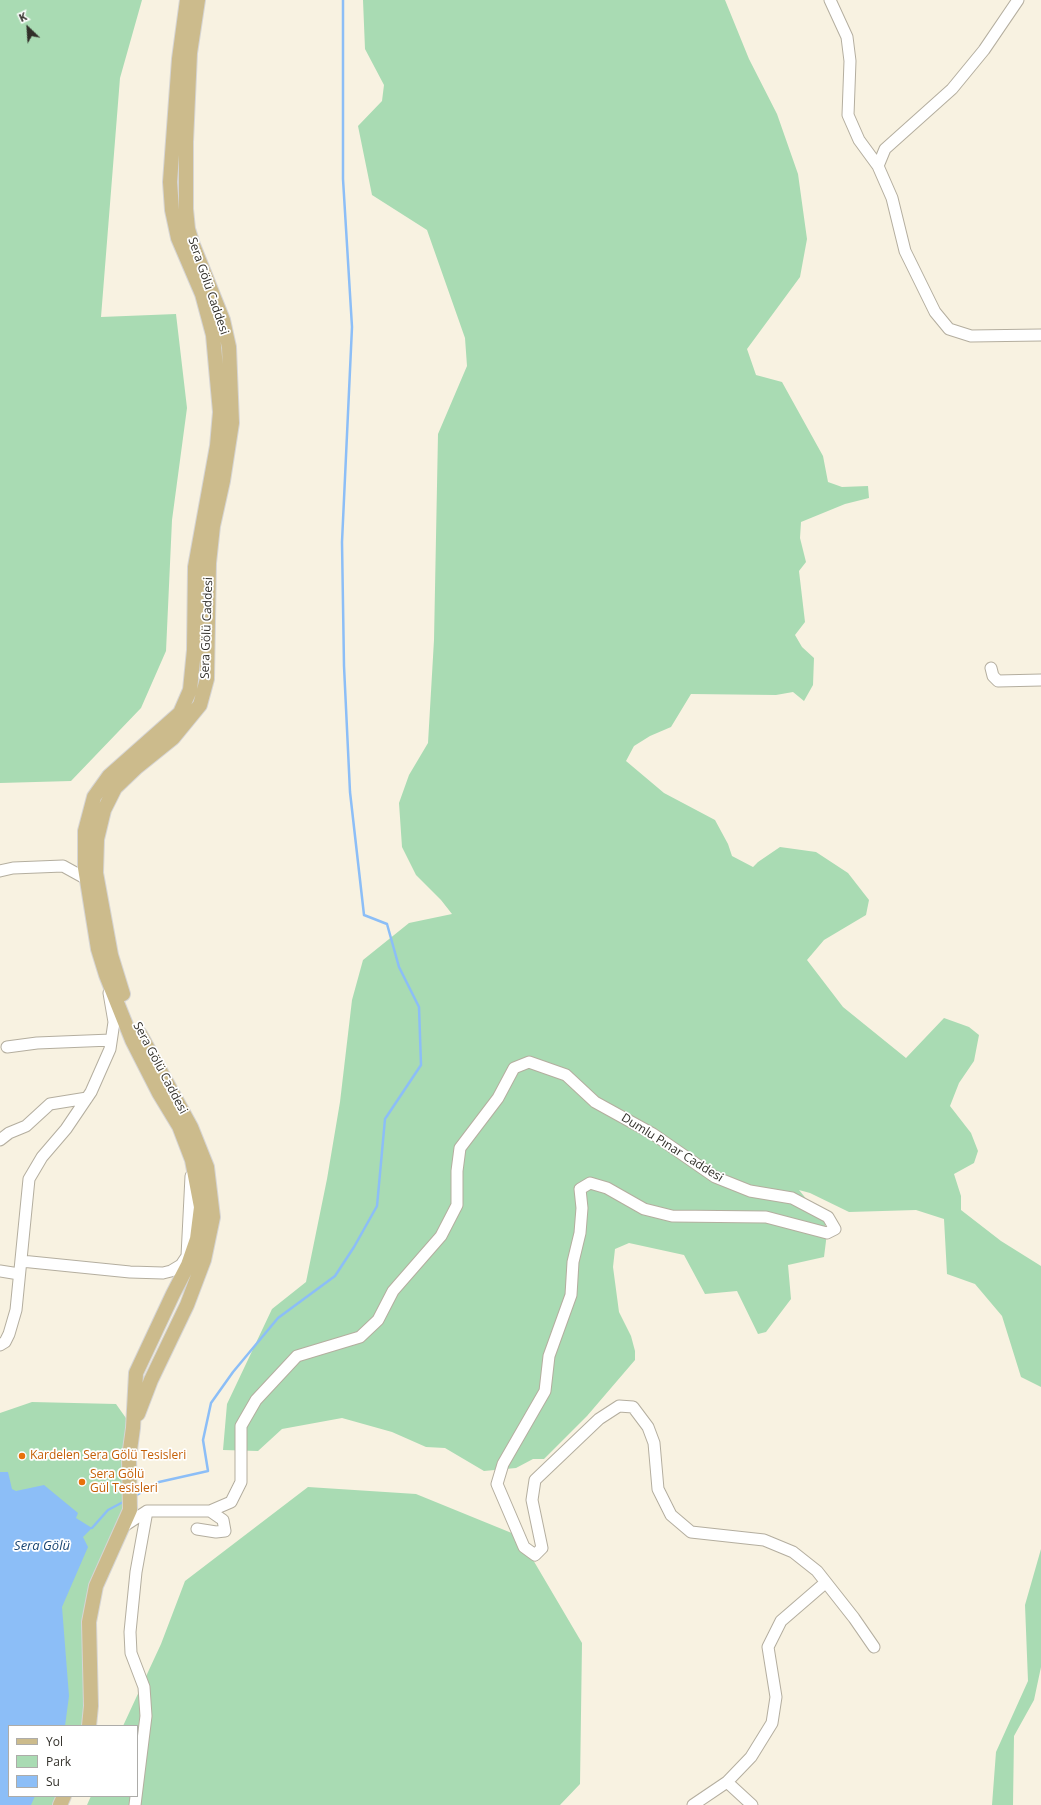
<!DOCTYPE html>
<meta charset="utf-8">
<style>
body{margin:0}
#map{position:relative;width:1041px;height:1805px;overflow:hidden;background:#f8f2e1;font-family:"Open Sans",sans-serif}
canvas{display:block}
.legend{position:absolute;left:8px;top:1725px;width:130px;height:72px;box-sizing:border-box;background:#fff;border:1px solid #adaca9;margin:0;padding:5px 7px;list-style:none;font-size:12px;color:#312f29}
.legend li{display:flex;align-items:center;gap:8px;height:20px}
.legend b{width:20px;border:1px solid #adaca9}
.north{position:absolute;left:8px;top:8px;width:40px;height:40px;-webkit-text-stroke:3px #fff;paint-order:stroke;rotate:335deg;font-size:11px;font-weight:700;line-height:16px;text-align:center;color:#312f29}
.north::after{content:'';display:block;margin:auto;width:14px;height:18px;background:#312f29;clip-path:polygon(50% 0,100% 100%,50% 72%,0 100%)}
</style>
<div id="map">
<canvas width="1041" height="1805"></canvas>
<ul class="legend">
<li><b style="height:5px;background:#ccbb8c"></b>Yol</li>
<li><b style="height:11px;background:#a9dbb3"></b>Park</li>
<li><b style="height:11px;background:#8cbef7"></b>Su</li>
</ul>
<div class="north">K</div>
</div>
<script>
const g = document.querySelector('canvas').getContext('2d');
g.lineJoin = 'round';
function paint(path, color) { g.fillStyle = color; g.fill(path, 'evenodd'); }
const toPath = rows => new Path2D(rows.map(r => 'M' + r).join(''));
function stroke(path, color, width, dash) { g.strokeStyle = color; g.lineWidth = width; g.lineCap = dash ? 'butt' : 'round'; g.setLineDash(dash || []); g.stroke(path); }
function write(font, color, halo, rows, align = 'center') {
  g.font = font + ' "Open Sans",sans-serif'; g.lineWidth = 3.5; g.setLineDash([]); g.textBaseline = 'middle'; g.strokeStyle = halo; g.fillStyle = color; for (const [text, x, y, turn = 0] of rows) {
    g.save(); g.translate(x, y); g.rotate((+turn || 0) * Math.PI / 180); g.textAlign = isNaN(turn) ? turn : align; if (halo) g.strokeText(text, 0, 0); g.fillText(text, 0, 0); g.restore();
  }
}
const green = toPath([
 [0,0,142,0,120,78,101,317,176,314,187,408,172,520,166,651,141,708,71,781,0,783],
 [363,0,725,0,749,59,777,114,798,174,807,239,800,277,747,349,756,375,782,382,823,456,828,482,842,487,868,486,869,498,845,504,801,522,800,538,806,562,799,571,805,622,795,635,802,647,814,658,813,685,804,701,793,692,776,695,691,694,671,727,650,736,634,746,626,761,664,793,715,820,728,844,732,856,753,867,758,862,780,847,816,852,848,873,869,900,866,915,824,940,807,960,843,1007,906,1058,944,1018,969,1027,979,1035,974,1061,959,1083,950,1106,971,1133,978,1151,974,1163,954,1174,961,1196,961,1210,1001,1241,1041,1266,1041,1387,1021,1377,1002,1316,975,1284,947,1274,944,1219,916,1210,849,1212,810,1193,799,1190,825,1222,826,1241,824,1257,788,1265,791,1299,766,1332,758,1334,737,1291,705,1294,684,1255,629,1243,615,1249,613,1267,619,1312,631,1336,635,1351,635,1360,587,1416,544,1459,533,1459,516,1468,484,1471,445,1448,426,1447,392,1432,342,1418,282,1429,258,1451,223,1450,227,1404,272,1309,306,1282,327,1179,340,1102,352,1000,363,960,409,923,452,914,441,900,416,875,402,847,399,803,409,775,428,743,434,640,438,434,467,366,465,338,427,230,372,195,358,126,382,101,384,85,365,49],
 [32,1402,116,1404,133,1428,130,1510,96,1586,89,1726,9,1726,9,1796,64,1796,60,1805,0,1805,0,1413],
 [308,1487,416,1494,519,1536,582,1643,580,1784,560,1805,87,1805,91,1796,137,1796,137,1726,123,1726,161,1644,185,1581],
 [1041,1549,1041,1667,1034,1700,1014,1736,1013,1805,992,1805,996,1752,1028,1681,1025,1605]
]);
const water = toPath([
 [0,1472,8,1472,12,1489,16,1491,44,1485,78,1513,76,1518,92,1528,83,1537,88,1547,62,1607,69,1696,65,1726,9,1726,9,1796,35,1796,31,1805,0,1805]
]);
const stream = toPath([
 [135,1496,159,1482,208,1471,203,1440,211,1403,233,1372,278,1318,335,1276,354,1247,377,1206,385,1119,421,1065,419,1007,399,967,387,924,364,915,350,792,344,666,342,542,352,327,343,179,343,0],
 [92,1528,108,1510,125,1501]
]);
const minor = toPath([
 [830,0,847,37,850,61,848,115,859,140,878,166],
 [1018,0,984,50,952,89,885,149,878,166,892,198,905,251,935,312,949,329,971,336,1041,335],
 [991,668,993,676,998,681,1041,680],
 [0,871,13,868,63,866,92,882],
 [7,1047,37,1043,111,1040],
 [0,1140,9,1133,26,1126,50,1104,87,1098],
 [21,1261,130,1272,163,1273,171,1271,181,1265,187,1256,191,1176],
 [0,1271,19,1274],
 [0,1345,5,1342,9,1334,16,1310,29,1179,42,1157,66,1129,91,1092,110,1049,114,1022,109,993],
 [124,1526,147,1511,210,1511,231,1502,241,1482,241,1426,256,1400,297,1356,360,1337,378,1320,393,1291,441,1236,457,1205,457,1171,460,1148,498,1098,514,1068,529,1062,566,1075,595,1102,653,1134,715,1177,750,1191,792,1198,828,1217,835,1229,827,1233,766,1217,672,1216,644,1209,607,1188,590,1183,580,1189,582,1208,580,1233,573,1262,571,1295,549,1356,545,1391,503,1464,497,1484,524,1547,535,1555,542,1548,532,1500,535,1480,599,1419,619,1406,633,1407,648,1427,654,1443,658,1489,671,1515,691,1532,764,1540,793,1552,817,1571,854,1618,874,1647],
 [197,1529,216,1532,225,1531,223,1520,210,1511],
 [135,1805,146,1716,144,1687,131,1653,130,1632,136,1572,147,1511],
 [693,1805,727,1782],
 [752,1805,727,1782,751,1757,772,1723,776,1697,768,1647,781,1621,825,1583]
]);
const major = toPath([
 [123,994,111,955,96,873,97,839,104,810,115,788,137,767,173,738,200,705,207,679,209,563,213,526,223,481,232,423,229,347,223,320,193,245,188,229,186,209,186,142,190,53,198,0],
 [138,1414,151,1380,187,1305,204,1260,213,1217,207,1167,191,1127,140,1034],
 [89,1726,91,1706,89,1622,96,1586,130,1510,129,1457,133,1428,136,1373,173,1294,188,1265,197,1239,201,1207,192,1160,179,1126,159,1093,132,1040,106,975,98,949,85,868,85,831,94,797,109,776,180,713,190,690,194,650,195,567,217,446,220,412,213,335,202,294,178,238,172,210,170,182,179,59,187,0],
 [60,1805,64,1796]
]);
const markers = [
 [22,1456,4,"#e8710a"],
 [82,1482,4,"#e8710a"]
];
const streetNames = [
 ["Sera Gölü Caddesi",208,286,71],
 ["Sera Gölü Caddesi",207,628,-88],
 ["Sera Gölü Caddesi",160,1068,62],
 ["Dumlu Pınar Caddesi",672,1148,32]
];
const foodNames = [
 ["Kardelen Sera Gölü Tesisleri",30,1456],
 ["Sera Gölü",90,1475],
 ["Gül Tesisleri",90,1489]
];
const waterNames = [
 ["Sera Gölü",42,1546]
];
paint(green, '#a9dbb3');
paint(water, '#8cbef7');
stroke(stream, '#8cbef7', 2.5);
stroke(minor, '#b4ae9f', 13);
stroke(major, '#d6d5d4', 16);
stroke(minor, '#fff', 11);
stroke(major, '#ccbb8c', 14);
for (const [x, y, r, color] of markers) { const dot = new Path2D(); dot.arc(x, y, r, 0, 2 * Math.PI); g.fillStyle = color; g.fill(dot); stroke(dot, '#fff', 1.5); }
write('12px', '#312f29', '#fff', streetNames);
write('12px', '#c56008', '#fff', foodNames, 'left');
write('italic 13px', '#194572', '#fff', waterNames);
</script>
